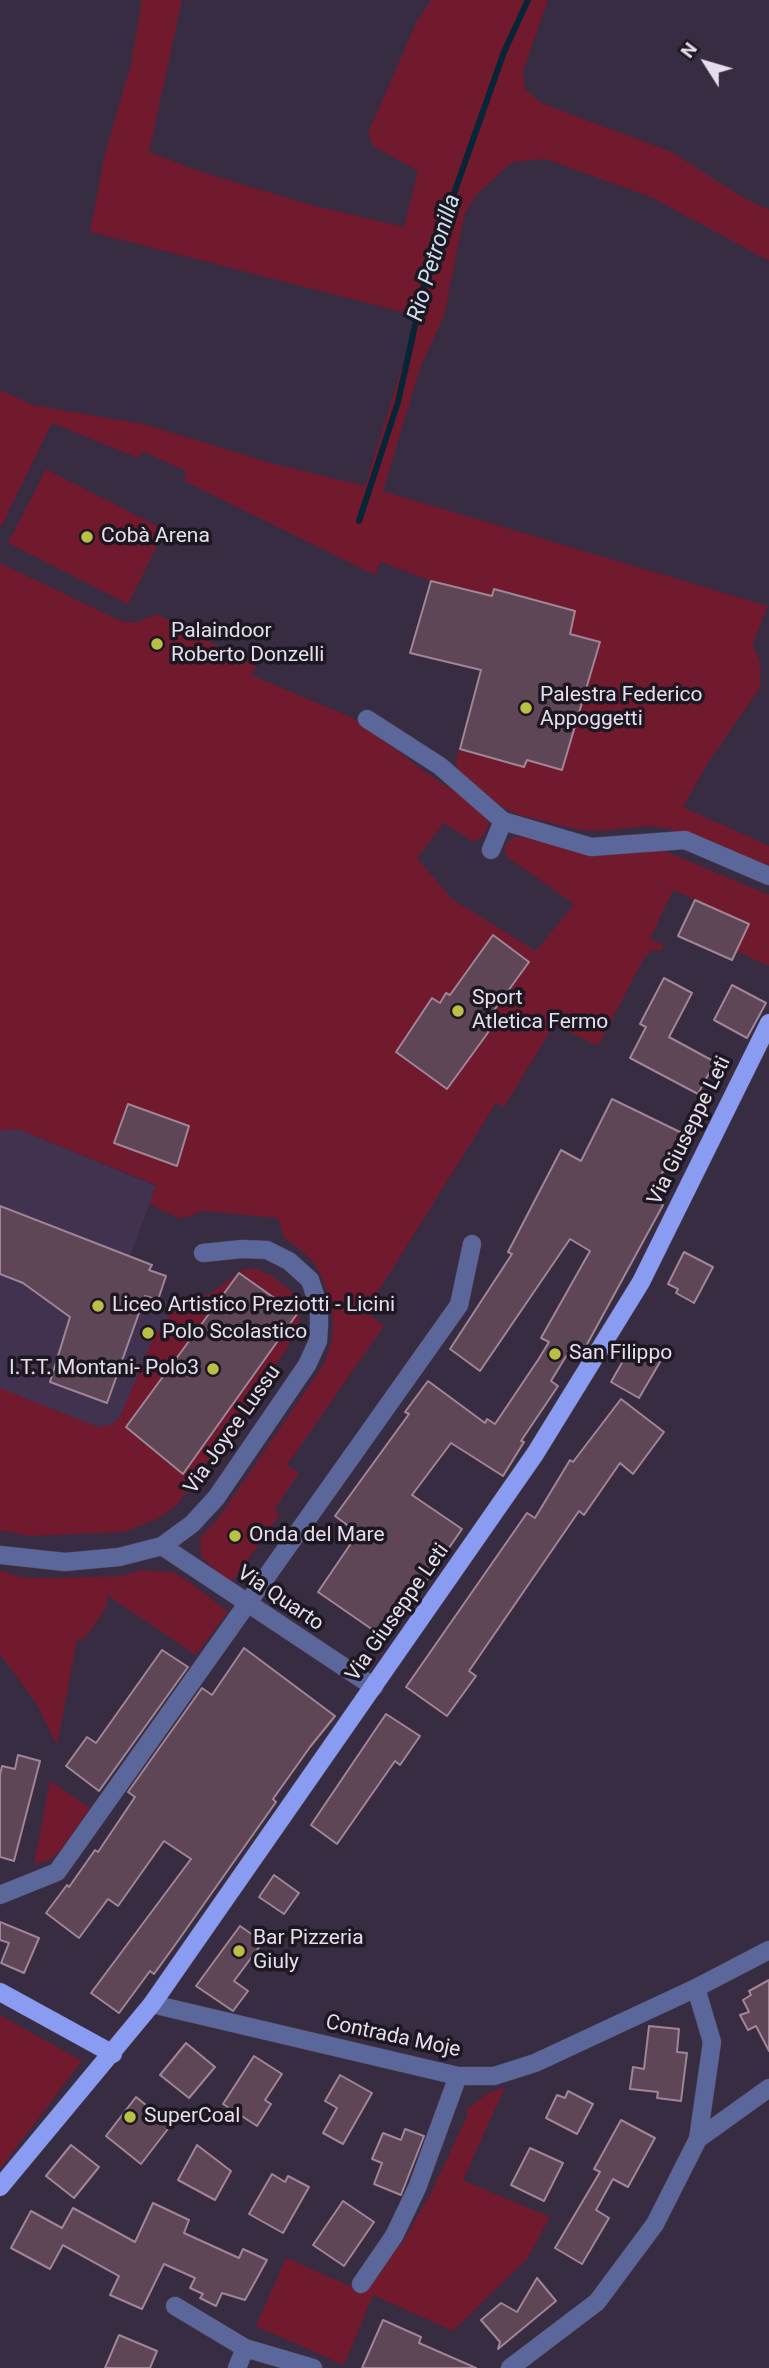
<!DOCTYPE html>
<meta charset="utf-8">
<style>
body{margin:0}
#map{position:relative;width:769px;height:2368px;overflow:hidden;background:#372c42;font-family:Roboto,sans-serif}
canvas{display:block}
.north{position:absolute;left:671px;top:28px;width:70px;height:70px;-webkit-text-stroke:5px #1c1721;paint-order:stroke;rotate:307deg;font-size:19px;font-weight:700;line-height:28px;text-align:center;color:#e5deec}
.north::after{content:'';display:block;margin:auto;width:24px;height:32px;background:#e5deec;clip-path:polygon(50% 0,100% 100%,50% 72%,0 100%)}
</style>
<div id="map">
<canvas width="769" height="2368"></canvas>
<div class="north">N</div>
</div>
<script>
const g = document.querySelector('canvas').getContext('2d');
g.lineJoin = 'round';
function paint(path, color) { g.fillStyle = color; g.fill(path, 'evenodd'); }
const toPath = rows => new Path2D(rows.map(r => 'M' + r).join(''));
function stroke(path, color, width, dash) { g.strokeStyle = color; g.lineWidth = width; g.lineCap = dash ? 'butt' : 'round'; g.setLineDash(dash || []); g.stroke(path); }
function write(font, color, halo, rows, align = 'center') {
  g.font = font + ' Roboto,sans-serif'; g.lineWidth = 7; g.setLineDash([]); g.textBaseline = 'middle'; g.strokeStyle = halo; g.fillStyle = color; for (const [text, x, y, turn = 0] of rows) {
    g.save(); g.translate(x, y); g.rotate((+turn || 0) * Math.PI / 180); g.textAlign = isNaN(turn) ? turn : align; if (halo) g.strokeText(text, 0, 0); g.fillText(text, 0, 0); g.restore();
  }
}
const built = toPath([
 [18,1129,156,1186,130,1256,152,1265,149,1270,166,1276,158,1300,177,1304,196,1300,211,1293,239,1272,256,1269,283,1284,297,1302,298,1326,286,1350,177,1505,159,1518,124,1532,67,1535,0,1530,0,1131]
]);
const green = toPath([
 [142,0,182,0,149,152,199,171,304,203,404,227,418,171,373,146,368,133,416,23,431,0,548,0,523,71,525,89,541,103,672,152,737,194,769,210,769,261,653,198,546,159,512,162,475,196,464,216,444,316,420,368,383,491,768,606,752,646,760,660,760,688,709,761,683,807,769,846,769,869,670,829,649,826,601,831,580,830,519,815,504,808,457,771,456,757,460,749,524,767,527,760,562,770,600,642,570,634,575,611,495,589,492,596,431,581,381,562,375,575,184,481,186,471,142,451,138,458,52,423,0,529,0,390,33,405,144,424,271,463,365,486,418,316,90,232,105,154,131,64],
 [46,469,165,530,128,604,8,543],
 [0,563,121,621,135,623,157,614,256,666,251,675,353,718,435,779,468,799,487,817,489,825,484,835,474,842,444,823,417,858,452,899,536,951,574,904,506,856,504,847,515,836,596,851,651,845,769,895,769,966,736,951,748,924,673,890,650,939,664,945,661,950,651,951,644,958,598,1046,554,1025,504,1107,496,1103,366,1311,384,1326,287,1465,299,1473,274,1510,280,1515,231,1583,201,1557,200,1538,218,1519,325,1362,333,1335,332,1304,320,1273,311,1259,284,1237,278,1218,202,1211,180,1219,150,1204,156,1185,18,1129,0,1131],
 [244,1269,256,1269,272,1276,292,1292,300,1314,298,1326,286,1350,177,1505,159,1518,124,1532,29,1536,0,1530,0,1388,98,1427,109,1425,119,1419,154,1337,177,1304,211,1293],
 [0,1570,21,1577,43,1578,121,1576,142,1570,172,1572,187,1580,228,1612,196,1655,107,1595,107,1606,92,1629,81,1641,77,1640,57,1745,36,1703,0,1654],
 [50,1781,90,1808,60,1851,49,1860,34,1864],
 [0,2015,82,2061,0,2169],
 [505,2087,463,2180,550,2217,527,2259,453,2331,373,2295,344,2365,256,2326,286,2258,362,2291,402,2243,431,2193,468,2114,466,2110,488,2093]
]);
const stream = toPath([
 [359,521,398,402,428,267,504,52,528,0]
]);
const building = toPath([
 [431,581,492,596,494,589,575,611,570,634,600,642,562,770,527,760,524,767,460,749,481,670,410,653,431,581],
 [695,900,749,924,732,960,678,936,695,900],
 [493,935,529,962,487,1020,493,1024,487,1034,447,1089,396,1052,432,998,440,1003,446,993,450,995,493,935],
 [664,978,692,993,669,1037,715,1062,698,1094,630,1058,646,1027,640,1024,664,978],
 [732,985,766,1003,747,1038,714,1020,732,985],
 [612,1099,682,1133,650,1198,663,1205,579,1359,568,1353,551,1381,558,1386,521,1441,524,1442,503,1476,451,1443,412,1495,462,1529,386,1639,318,1592,358,1533,335,1516,409,1414,405,1412,428,1381,485,1423,487,1419,495,1424,538,1360,549,1342,541,1338,590,1251,570,1239,480,1371,450,1349,512,1254,508,1252,561,1150,581,1161,612,1099],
 [128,1104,189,1126,177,1166,114,1143,128,1104],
 [0,1206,152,1265,149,1270,166,1276,158,1300,145,1296,107,1403,50,1382,70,1317,23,1283,0,1274,0,1206],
 [684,1252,713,1267,694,1303,676,1293,678,1289,668,1284,684,1252],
 [239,1273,297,1314,183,1474,126,1427,239,1273],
 [632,1345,660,1362,639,1398,611,1382,632,1345],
 [621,1399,664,1432,633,1474,620,1463,584,1515,579,1511,469,1671,476,1676,447,1716,406,1687,527,1513,535,1518,570,1460,573,1462,621,1399],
 [244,1648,335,1716,310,1747,273,1799,276,1802,175,1945,154,1974,150,1971,119,2013,91,1993,191,1859,164,1841,118,1906,108,1899,79,1938,46,1913,67,1885,69,1887,95,1850,98,1852,135,1797,128,1792,202,1688,212,1695,244,1648],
 [162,1650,188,1667,99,1791,66,1766,87,1737,96,1743,162,1650],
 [386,1714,420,1736,400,1765,395,1761,337,1844,311,1825,386,1714],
 [18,1755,40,1761,14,1861,0,1857,0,1775,2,1766,15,1769,18,1755],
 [274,1875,299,1893,284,1914,259,1897,274,1875],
 [0,1922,39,1938,24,1973,1,1963,9,1943,0,1940,0,1922],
 [240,1926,263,1942,234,1981,248,1991,233,2011,196,1986,240,1926],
 [769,1980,769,2051,756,2026,748,2030,740,2015,749,2012,743,2000,751,1995,749,1991,769,1980],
 [649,2026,679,2029,677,2052,687,2053,681,2101,657,2098,658,2092,630,2089,633,2067,644,2069,649,2026],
 [186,2043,215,2067,189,2098,160,2075,186,2043],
 [254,2056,282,2074,265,2100,271,2104,257,2126,223,2104,254,2056],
 [340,2075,372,2093,343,2144,323,2133,337,2108,325,2101,340,2075],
 [568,2091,593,2104,577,2134,546,2118,557,2095,565,2098,568,2091],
 [136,2097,171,2125,141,2164,106,2136,136,2097],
 [621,2120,655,2138,628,2187,613,2179,596,2210,609,2218,582,2264,555,2248,600,2172,594,2169,621,2120],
 [405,2129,424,2136,401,2195,374,2184,382,2163,372,2159,383,2133,401,2140,405,2129],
 [71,2145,99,2167,74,2198,46,2176,71,2145],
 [197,2145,231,2171,215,2200,178,2180,197,2145],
 [530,2148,563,2163,544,2201,511,2185,530,2148],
 [272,2174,285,2182,288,2176,309,2187,283,2233,249,2214,272,2174],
 [343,2201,374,2222,344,2266,313,2245,343,2201],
 [153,2203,189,2220,184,2233,239,2258,243,2249,267,2260,245,2300,222,2293,216,2306,200,2298,203,2294,190,2288,195,2278,164,2264,142,2309,110,2295,119,2276,63,2245,50,2269,11,2248,31,2211,62,2228,73,2208,135,2242,153,2203],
 [537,2278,556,2301,498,2349,500,2342,481,2320,501,2303,517,2312,537,2278],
 [383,2320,421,2337,419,2343,476,2368,362,2368,383,2320],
 [119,2335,157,2351,150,2368,105,2368,119,2335]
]);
const minor = toPath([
 [367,719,440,766,503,821,591,847,685,840,769,876],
 [491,850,503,821],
 [162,1546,374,1687],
 [0,1555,65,1562,119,1557,162,1546,192,1524,216,1498,307,1365,318,1341,319,1324,319,1307,310,1280,289,1261,267,1250,242,1249,203,1253],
 [0,1895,57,1872,459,1305,472,1244],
 [152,2004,458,2076,494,2076,535,2063,696,1988,769,1950],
 [698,2139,769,2088],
 [361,2284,394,2236,417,2188,458,2076],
 [175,2306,245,2348,313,2368],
 [237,2368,245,2348],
 [510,2368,597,2302,655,2224,698,2139,712,2042,696,1988]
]);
const major = toPath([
 [0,1992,113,2054],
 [0,2187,152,2004,535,1454,641,1282,769,1023]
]);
const markers = [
 [87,537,7,"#bac045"],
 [157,644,7,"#bac045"],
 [526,708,7,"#bac045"],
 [458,1011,7,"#bac045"],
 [98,1306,7,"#bac045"],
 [148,1333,7,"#bac045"],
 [555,1354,7,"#bac045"],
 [213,1369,7,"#bac045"],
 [235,1536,7,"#bac045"],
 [239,1951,7,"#bac045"],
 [130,2117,7,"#bac045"]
];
const poiNames = [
 ["Cobà Arena",101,537],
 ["Palaindoor",171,632],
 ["Roberto Donzelli",171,656],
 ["Palestra Federico",540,696],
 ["Appoggetti",540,720],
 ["Sport",472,999],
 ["Atletica Fermo",472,1023],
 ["Liceo Artistico Preziotti - Licini",112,1306],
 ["Polo Scolastico",162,1333],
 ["San Filippo",569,1354],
 ["I.T.T. Montani- Polo3",199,1369,"right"],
 ["Onda del Mare",249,1536],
 ["Bar Pizzeria",253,1939],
 ["Giuly",253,1963],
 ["SuperCoal",144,2117]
];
const streetNames = [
 ["Via Giuseppe Leti",690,1131,-64],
 ["Via Joyce Lussu",233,1430,-55],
 ["Via Quarto",280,1599,34],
 ["Via Giuseppe Leti",398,1613,-55],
 ["Contrada Moje",393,2037,12]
];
const waterNames = [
 ["Rio Petronilla",435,258,-73]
];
paint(built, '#41334f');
paint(green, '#71192d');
stroke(stream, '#062537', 6);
paint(building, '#5e4656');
stroke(building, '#a08596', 2);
stroke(minor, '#53485d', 19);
stroke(major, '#53485d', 19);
stroke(minor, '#5b679b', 18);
stroke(major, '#899cf1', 18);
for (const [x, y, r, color] of markers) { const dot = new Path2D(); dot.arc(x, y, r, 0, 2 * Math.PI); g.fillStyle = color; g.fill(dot); stroke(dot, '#1c1721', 2.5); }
write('21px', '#e5deec', '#1c1721', poiNames, 'left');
write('21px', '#e5deec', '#1c1721', streetNames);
write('italic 23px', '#cadfef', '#1c1721', waterNames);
</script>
